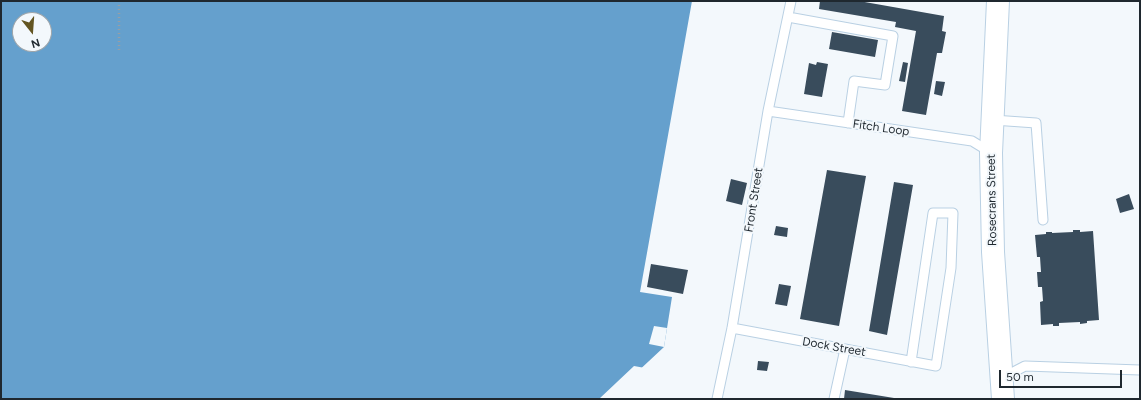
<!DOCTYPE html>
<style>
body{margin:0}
#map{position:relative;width:1141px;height:400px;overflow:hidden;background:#f3f8fc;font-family:Figtree,sans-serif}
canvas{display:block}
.frame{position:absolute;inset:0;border:2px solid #1f282f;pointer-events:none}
.north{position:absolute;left:12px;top:12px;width:40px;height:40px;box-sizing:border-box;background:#f3f8fc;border:1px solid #9ea5aa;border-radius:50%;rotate:163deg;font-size:11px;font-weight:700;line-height:16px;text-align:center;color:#1f282f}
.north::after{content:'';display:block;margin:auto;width:14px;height:18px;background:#635522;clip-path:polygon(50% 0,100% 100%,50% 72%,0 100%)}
.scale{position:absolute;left:999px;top:370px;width:123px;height:18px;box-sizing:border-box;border:2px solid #1f282f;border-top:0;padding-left:5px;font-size:12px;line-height:14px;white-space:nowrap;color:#1f282f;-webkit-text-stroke:3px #f3f8fc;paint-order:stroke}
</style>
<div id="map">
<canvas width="1141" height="400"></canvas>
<div class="frame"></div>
<div class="north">N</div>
<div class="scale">50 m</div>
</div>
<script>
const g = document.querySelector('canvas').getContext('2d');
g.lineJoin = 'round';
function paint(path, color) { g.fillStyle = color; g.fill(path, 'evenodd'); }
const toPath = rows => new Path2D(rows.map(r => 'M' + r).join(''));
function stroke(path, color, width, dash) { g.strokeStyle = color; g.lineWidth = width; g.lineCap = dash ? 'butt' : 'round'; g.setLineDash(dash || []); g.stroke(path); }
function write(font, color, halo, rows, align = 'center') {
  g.font = font + ' Figtree,sans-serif'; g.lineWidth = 4; g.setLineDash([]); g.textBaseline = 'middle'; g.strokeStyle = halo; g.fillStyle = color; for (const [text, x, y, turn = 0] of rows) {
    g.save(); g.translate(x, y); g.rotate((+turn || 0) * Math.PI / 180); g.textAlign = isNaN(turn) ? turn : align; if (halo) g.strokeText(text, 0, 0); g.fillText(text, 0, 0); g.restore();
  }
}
const water = toPath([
 [1,1,692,1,640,292,672,297,664,347,634,375,617,399,1,399],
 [20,20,44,20,44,44,20,44]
]);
const pier = toPath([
 [654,326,667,328,664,347,649,344],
 [634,366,645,368,635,376,619,399,599,399]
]);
const building = toPath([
 [820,1,859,1,944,16,942,31,946,32,942,53,937,53,926,115,902,111,916,31,895,27,896,22,819,9],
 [832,32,878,40,875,57,829,49],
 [817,62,828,64,822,97,804,94,809,63,816,65],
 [903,62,908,63,905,82,899,81],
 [936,81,945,82,942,96,934,94],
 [827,170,866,176,839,326,800,319],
 [731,179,747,183,742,205,726,201],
 [894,182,913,185,887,335,869,331],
 [1129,194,1134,209,1120,213,1116,199],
 [776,226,788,228,787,237,774,235],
 [1073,230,1080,230,1080,232,1093,231,1099,320,1087,321,1087,323,1080,324,1080,322,1059,323,1059,326,1053,326,1053,324,1041,325,1040,302,1043,301,1042,287,1038,287,1037,272,1041,272,1040,257,1037,257,1035,235,1046,234,1046,232,1052,232,1052,233,1073,232],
 [651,264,688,270,683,294,647,287],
 [779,284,791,286,787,306,775,304],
 [758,361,769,362,767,371,757,370],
 [845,390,894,398,894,399,844,399]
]);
const path = toPath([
 [119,1,119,50]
]);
const service = toPath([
 [788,17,893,36,885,85,854,81,848,123],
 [768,111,972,141,990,152],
 [993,120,1036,123,1043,220],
 [732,328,936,366,951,268,953,213,933,213,911,362],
 [1002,378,1025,366,1140,370],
 [717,399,732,328,768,111,791,1],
 [834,399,845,349]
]);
const tertiary = toPath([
 [998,1,991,153,993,252,1003,399]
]);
const streetNames = [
 ["Fitch Loop",881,128,8],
 ["Front Street",754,200,-81],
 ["Rosecrans Street",992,200,-91],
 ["Dock Street",834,347,10]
];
paint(water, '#65a0cd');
paint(pier, '#f3f8fc');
paint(building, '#394c5c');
stroke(service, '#b9d0e3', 11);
stroke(tertiary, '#b9d0e3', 24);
stroke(path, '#989ea4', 2.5, [1, 3]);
stroke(service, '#fff', 9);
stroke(tertiary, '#fff', 22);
write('12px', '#1f282f', '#f3f8fc', streetNames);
</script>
